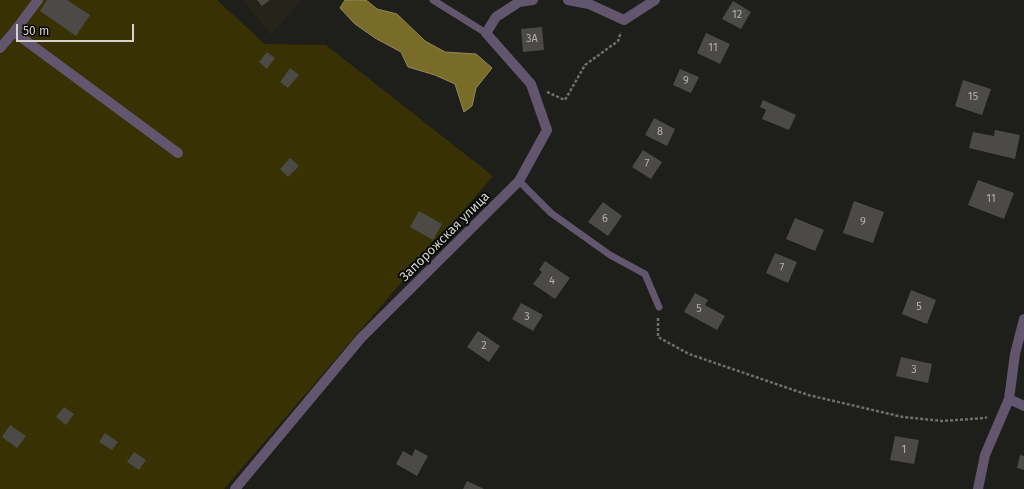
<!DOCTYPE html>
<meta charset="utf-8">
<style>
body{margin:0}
#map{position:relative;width:1024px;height:489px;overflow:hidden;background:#1e1e1a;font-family:"Fira Sans",sans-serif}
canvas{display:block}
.scale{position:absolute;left:16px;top:24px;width:118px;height:18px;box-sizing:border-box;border:2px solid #d3d2cf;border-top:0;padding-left:5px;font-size:12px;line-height:14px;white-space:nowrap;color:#d3d2cf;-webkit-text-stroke:3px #080806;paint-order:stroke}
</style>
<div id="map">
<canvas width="1024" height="489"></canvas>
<div class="scale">50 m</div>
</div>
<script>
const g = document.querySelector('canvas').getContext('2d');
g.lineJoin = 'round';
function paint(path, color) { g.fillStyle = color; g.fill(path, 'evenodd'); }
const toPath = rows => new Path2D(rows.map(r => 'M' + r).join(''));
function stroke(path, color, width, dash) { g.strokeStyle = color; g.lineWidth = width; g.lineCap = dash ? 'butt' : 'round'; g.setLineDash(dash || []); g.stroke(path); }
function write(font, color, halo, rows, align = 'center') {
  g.font = font + ' "Fira Sans",sans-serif'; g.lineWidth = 4; g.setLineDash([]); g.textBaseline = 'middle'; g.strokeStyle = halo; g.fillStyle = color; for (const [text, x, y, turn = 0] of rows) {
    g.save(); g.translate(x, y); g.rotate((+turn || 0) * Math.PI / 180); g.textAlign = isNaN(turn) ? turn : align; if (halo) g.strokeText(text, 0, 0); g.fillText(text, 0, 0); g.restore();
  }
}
const built = toPath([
 [243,0,302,0,271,35]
]);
const green = toPath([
 [0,0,217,0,265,44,326,45,493,176,224,489,0,489]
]);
const water = toPath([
 [345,0,366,0,377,9,397,14,425,41,445,52,476,54,492,68,476,88,472,106,464,112,455,84,435,75,408,67,401,52,375,38,355,24,340,8,345,0]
]);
const building = toPath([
 [47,0,67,0,90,15,76,36,40,11],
 [257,0,270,0,262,6],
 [733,1,751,12,741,29,722,19],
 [542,27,544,50,523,52,521,29],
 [706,33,730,44,720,64,697,53],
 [267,52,275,58,267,69,259,62],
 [290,68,299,75,288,88,280,82],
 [680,69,699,77,691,93,673,85],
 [963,80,991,89,982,115,955,106],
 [763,100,796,115,789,130,762,119,766,110,760,107],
 [654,118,675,129,667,146,645,135],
 [995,130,1020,135,1015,159,969,148,973,132,994,136],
 [643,150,662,162,651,179,632,167],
 [290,158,299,166,288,177,280,169],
 [978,180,1014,193,1004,219,968,205],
 [854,201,884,212,873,243,843,233],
 [603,202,622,216,608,236,588,222],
 [419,211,442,224,433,240,410,227],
 [795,218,824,230,815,251,786,239],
 [775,253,797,262,788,283,766,273],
 [545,261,570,278,555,299,533,284,542,272,539,270],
 [911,290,936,300,927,324,902,314],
 [695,293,708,300,705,305,725,316,717,330,684,312],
 [521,303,543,315,533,331,512,319],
 [478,331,500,346,489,362,467,347],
 [901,357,932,364,928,383,896,376],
 [64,407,74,414,66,425,56,417],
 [10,425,26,436,17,448,2,437],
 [105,433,118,442,112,450,99,442],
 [895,436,919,440,914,464,890,460],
 [415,449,428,456,417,476,396,464,403,451,412,456],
 [134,452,146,460,139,470,127,462],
 [1020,455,1024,456,1024,470,1017,468],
 [467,481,484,489,463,489]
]);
const path = toPath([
 [547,92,565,100,585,65,618,41,621,32],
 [658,318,658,337,689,354,808,395,903,417,942,421,985,418,987,417]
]);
const service = toPath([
 [433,0,486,33],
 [519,181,551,213,610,255,645,274,659,307]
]);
const minor = toPath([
 [38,0,14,32,178,153],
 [568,0,589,4,624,20,655,0],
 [0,48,14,32],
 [1009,399,1024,406],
 [235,489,361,338,519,181,547,130,531,84,486,33,496,17,519,2,533,0],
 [978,489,985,455,1009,399,1015,354,1024,319]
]);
const numberNames = [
 ["12",737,15],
 ["3А",532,39],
 ["11",713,48],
 ["9",686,81],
 ["15",973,97],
 ["8",660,132],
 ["7",647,164],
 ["11",991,199],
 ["6",605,219],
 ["9",863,222],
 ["7",782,268],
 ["4",552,281],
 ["5",919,307],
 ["5",699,309],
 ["3",527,317],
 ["2",484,346],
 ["3",914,370],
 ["1",904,450]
];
const streetNames = [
 ["Запорожская улица",445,237,-45]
];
paint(built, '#26241a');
paint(green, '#383103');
paint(water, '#786c28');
stroke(water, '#938b5a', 1);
paint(building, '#4b4a46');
stroke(path, '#6f6e6b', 2.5, [3, 2]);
stroke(service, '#61566e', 7);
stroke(minor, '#61566e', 10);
write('11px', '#b1b0ad', null, numberNames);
write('13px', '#d3d2cf', '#080806', streetNames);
</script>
